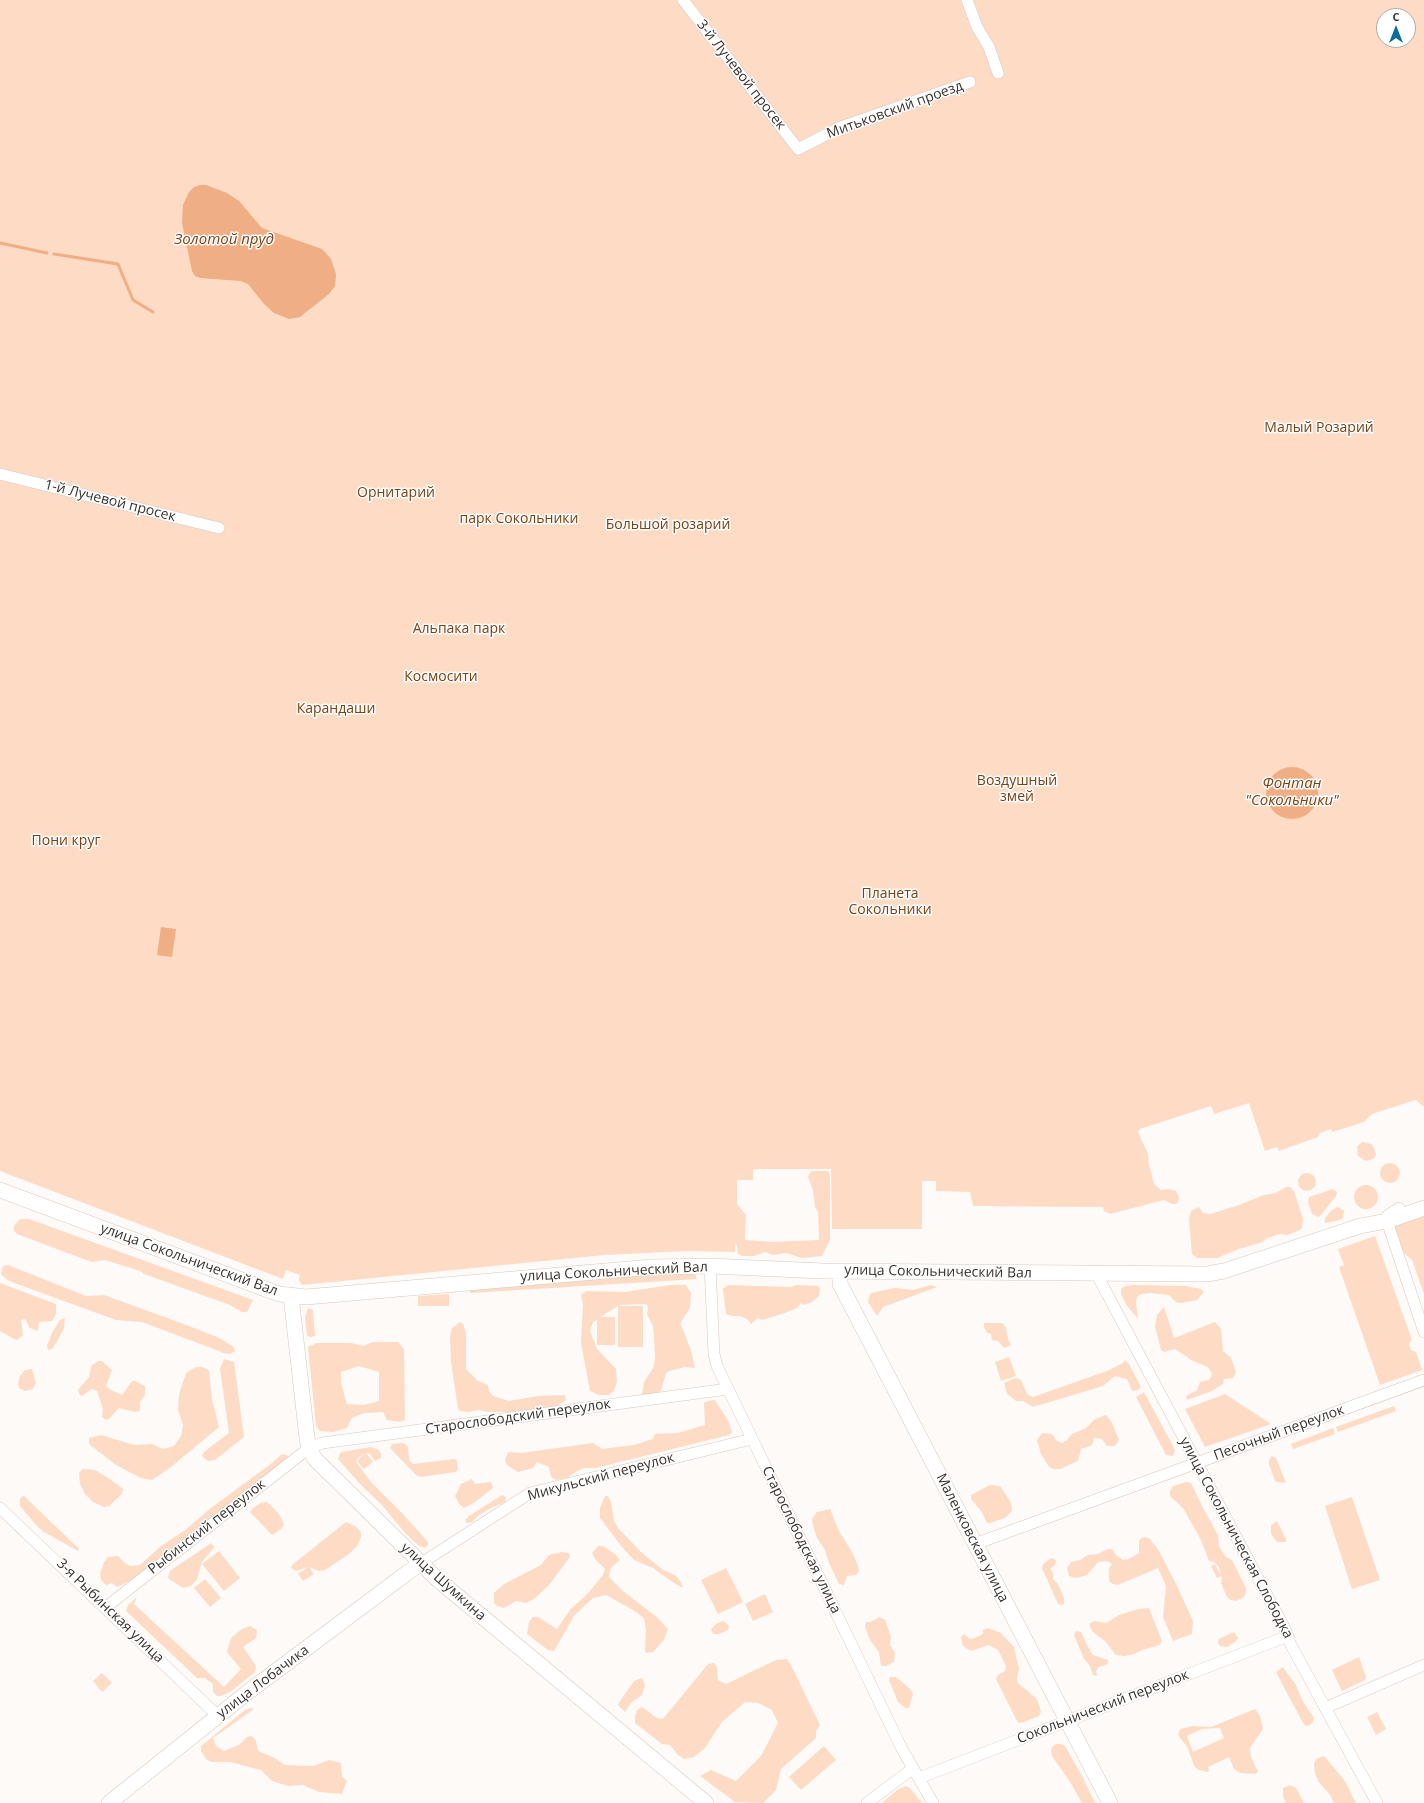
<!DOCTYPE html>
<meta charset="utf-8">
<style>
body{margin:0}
#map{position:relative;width:1424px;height:1803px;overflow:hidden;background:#fefaf8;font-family:"Open Sans",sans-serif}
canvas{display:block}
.north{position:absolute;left:1376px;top:8px;width:40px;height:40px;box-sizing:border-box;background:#fff;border:1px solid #b0adab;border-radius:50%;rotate:0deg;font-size:11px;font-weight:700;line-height:16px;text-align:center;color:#39322e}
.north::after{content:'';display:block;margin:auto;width:14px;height:18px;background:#096d9a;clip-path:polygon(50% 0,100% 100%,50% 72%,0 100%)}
</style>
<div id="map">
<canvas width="1424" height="1803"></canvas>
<div class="north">С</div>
</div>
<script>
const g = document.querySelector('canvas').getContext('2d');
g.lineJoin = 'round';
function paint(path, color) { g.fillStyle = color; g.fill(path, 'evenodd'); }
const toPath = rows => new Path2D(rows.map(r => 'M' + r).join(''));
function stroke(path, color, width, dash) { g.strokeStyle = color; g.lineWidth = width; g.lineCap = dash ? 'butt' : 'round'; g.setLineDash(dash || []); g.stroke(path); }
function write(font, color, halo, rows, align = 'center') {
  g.font = font + ' "Open Sans",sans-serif'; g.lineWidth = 3; g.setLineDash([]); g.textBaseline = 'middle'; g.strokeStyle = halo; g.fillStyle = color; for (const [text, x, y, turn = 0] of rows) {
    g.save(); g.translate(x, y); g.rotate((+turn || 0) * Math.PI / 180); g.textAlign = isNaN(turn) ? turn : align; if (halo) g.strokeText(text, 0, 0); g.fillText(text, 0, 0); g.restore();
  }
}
const green = toPath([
 [0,0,1424,0,1424,1107,1416,1100,1412,1101,1372,1114,1364,1122,1332,1132,1331,1129,1320,1133,1318,1137,1279,1151,1277,1147,1265,1151,1249,1103,1214,1114,1211,1106,1140,1129,1138,1132,1148,1154,1149,1164,1154,1184,1161,1190,1169,1189,1176,1191,1179,1198,1177,1204,1172,1204,1164,1200,1110,1214,1104,1211,1103,1207,973,1206,970,1192,936,1191,936,1181,922,1181,922,1229,832,1229,831,1169,753,1169,753,1180,737,1180,737,1204,746,1215,745,1240,773,1242,819,1240,818,1212,815,1207,813,1190,808,1177,811,1171,828,1171,830,1175,830,1240,822,1256,802,1258,786,1253,773,1255,765,1252,754,1256,742,1256,738,1254,737,1246,735,1243,735,1252,687,1251,604,1255,302,1285,299,1280,300,1275,286,1270,283,1279,0,1171],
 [1384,16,1408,16,1408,40,1384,40],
 [1362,1142,1371,1144,1374,1148,1376,1155,1373,1159,1366,1161,1358,1156,1357,1147],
 '1380 1173a10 10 0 1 1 20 0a10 10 0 1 1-20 0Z',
 '1298 1182a9 9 0 1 1 18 0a9 9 0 1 1-18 0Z',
 '1354 1197a12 12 0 1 1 24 0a12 12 0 1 1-24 0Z',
 [1286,1187,1290,1187,1294,1191,1303,1219,1302,1228,1298,1231,1287,1235,1280,1234,1267,1238,1263,1242,1239,1249,1217,1258,1197,1258,1192,1254,1189,1219,1191,1211,1199,1207,1203,1213,1210,1214,1239,1205,1264,1195,1276,1193],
 [1333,1189,1337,1192,1336,1196,1321,1215,1318,1217,1312,1214,1308,1202,1309,1197],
 [1338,1207,1344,1211,1343,1218,1340,1220,1325,1223,1325,1218,1332,1210],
 [1424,1212,1424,1294,1412,1260,1403,1252,1394,1225],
 [20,1219,29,1219,253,1300,247,1312,242,1312,230,1305,144,1274,140,1271,105,1260,92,1262,70,1254,17,1234,14,1231,14,1226],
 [1375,1236,1412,1340,1409,1343,1411,1350,1416,1352,1422,1370,1380,1385,1339,1267,1344,1265,1338,1249],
 [8,1265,86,1296,104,1295,181,1323,217,1337,233,1346,235,1351,230,1354,224,1353,142,1322,116,1320,9,1281,1,1274,3,1266],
 [695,1274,697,1279,470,1293,470,1288,599,1275],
 [0,1283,56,1304,56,1314,52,1321,39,1322,38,1331,30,1328,25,1319,21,1320,23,1335,17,1340,14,1339,0,1331],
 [670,1285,686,1285,691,1293,690,1308,681,1322,681,1325,691,1350,695,1368,685,1367,669,1371,666,1373,661,1391,655,1394,642,1395,644,1382,653,1368,655,1359,654,1336,653,1326,647,1314,648,1308,647,1305,644,1304,621,1305,619,1306,643,1306,643,1347,618,1347,618,1306,600,1317,615,1317,615,1345,597,1345,597,1320,593,1322,590,1331,597,1349,616,1369,617,1381,614,1391,609,1395,599,1395,590,1391,581,1343,583,1304,581,1295,586,1291,625,1292],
 [728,1285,790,1287,797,1285,818,1286,820,1288,819,1296,812,1302,804,1305,801,1303,797,1308,782,1314,762,1320,758,1318,751,1324,747,1319,740,1316,732,1316,726,1314,723,1289],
 [931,1285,937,1287,883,1307,877,1316,868,1302,870,1294,875,1292,895,1288,913,1290],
 [1133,1285,1186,1286,1201,1289,1204,1292,1197,1300,1181,1303,1176,1302,1169,1295,1150,1293,1141,1294,1137,1297,1136,1302,1138,1319,1127,1306,1121,1294,1121,1289,1125,1286],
 [449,1294,449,1306,418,1306,418,1296],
 [1164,1307,1174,1338,1215,1322,1221,1329,1223,1351,1231,1358,1236,1372,1233,1378,1224,1379,1223,1384,1212,1391,1187,1400,1186,1396,1197,1390,1200,1382,1209,1380,1212,1374,1208,1367,1193,1361,1175,1349,1164,1352,1161,1350,1155,1327,1157,1315],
 [308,1308,313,1310,315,1336,311,1337,307,1336,305,1317],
 [65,1318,64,1328,56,1343,52,1349,48,1350,47,1346,52,1333,60,1320],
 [460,1322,463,1324,466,1333,466,1369,478,1381,488,1385,489,1391,493,1396,509,1401,538,1396,565,1395,566,1400,555,1407,517,1412,488,1412,479,1410,469,1412,460,1411,458,1409,451,1362,450,1337,452,1328],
 [984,1323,1002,1323,1006,1327,1008,1339,1011,1345,1004,1348,998,1341,992,1340,991,1334,987,1333,984,1327],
 [373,1342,398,1342,404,1349,405,1420,400,1422,387,1420,383,1412,364,1413,352,1418,347,1428,333,1432,320,1431,316,1426,308,1347,316,1343,351,1343,363,1346],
 [359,1366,379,1372,379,1401,364,1405,347,1404,341,1383,341,1372],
 [1009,1357,1016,1376,1001,1381,995,1362],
 [224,1359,234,1362,244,1437,215,1460,208,1461,202,1456,204,1452,229,1433,220,1369],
 [1125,1360,1129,1364,1141,1387,1138,1390,1132,1391,1127,1379,1115,1376,1103,1386,1033,1407,1023,1401,1016,1401,1007,1394,1004,1383,1016,1378,1021,1380,1027,1394,1033,1397,1107,1371,1123,1363],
 [98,1361,102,1361,112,1370,106,1386,111,1390,122,1395,132,1381,135,1381,145,1386,145,1395,140,1402,140,1411,135,1412,119,1408,109,1419,106,1420,102,1417,103,1409,97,1391,92,1389,82,1396,80,1395,78,1390,89,1377,91,1366],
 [196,1367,202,1367,209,1370,212,1399,219,1427,171,1467,152,1480,141,1478,116,1465,89,1444,89,1438,101,1435,134,1445,152,1444,163,1449,174,1446,181,1436,183,1425,178,1410,179,1394,186,1373],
 [32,1369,36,1383,33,1389,25,1391,19,1388,18,1383,20,1376,25,1370],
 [1144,1392,1172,1444,1175,1451,1173,1456,1166,1455,1136,1397],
 [1225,1394,1271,1424,1205,1447,1185,1409],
 [715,1400,729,1422,732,1432,729,1435,596,1468,584,1468,577,1471,567,1478,556,1480,551,1477,549,1467,537,1462,533,1468,518,1472,507,1465,505,1460,508,1452,521,1453,593,1443,602,1449,634,1445,653,1439,655,1434,678,1433,705,1425,704,1403,708,1401],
 [1394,1406,1396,1411,1338,1432,1336,1427],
 [1106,1415,1111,1421,1119,1440,1115,1446,1107,1446,1102,1439,1094,1438,1092,1445,1081,1449,1078,1461,1060,1469,1053,1469,1049,1467,1041,1454,1037,1440,1042,1433,1052,1434,1056,1440,1062,1443,1067,1440,1072,1434,1086,1428,1095,1419],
 [1333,1428,1335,1434,1293,1449,1291,1444],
 [403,1443,408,1446,409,1460,413,1464,454,1459,457,1460,458,1469,455,1472,421,1477,416,1475,390,1448,392,1444],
 [371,1447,379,1450,381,1454,381,1458,375,1461,370,1454,366,1453,373,1462,364,1469,357,1461,365,1453,358,1458,356,1461,357,1463,371,1482,402,1513,428,1542,428,1545,425,1548,419,1546,406,1534,382,1505,361,1485,338,1459,340,1453,342,1452],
 [282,1454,288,1456,287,1459,140,1575,120,1586,117,1587,112,1583,106,1585,101,1580,100,1574,104,1562,108,1557,118,1556,125,1563,130,1566,140,1565,161,1546,185,1530,211,1508,272,1463],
 [1272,1456,1276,1458,1286,1483,1277,1482,1275,1481,1269,1464,1269,1460],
 [83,1469,95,1470,110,1479,123,1489,122,1494,109,1506,104,1507,93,1502,85,1494,80,1484,79,1473],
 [472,1479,475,1484,491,1482,493,1488,475,1502,464,1508,459,1504,455,1496,461,1484],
 [1186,1482,1191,1483,1193,1487,1203,1508,1218,1535,1219,1546,1226,1557,1232,1560,1246,1588,1246,1593,1244,1597,1236,1601,1231,1600,1227,1597,1221,1583,1222,1576,1217,1578,1211,1566,1215,1564,1221,1575,1219,1567,1214,1562,1209,1561,1200,1538,1183,1508,1170,1496,1170,1491,1173,1486],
 [990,1485,1000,1486,1010,1501,1012,1508,1012,1511,1005,1518,990,1523,987,1523,981,1511,971,1499,971,1495],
 [502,1495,506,1497,505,1502,489,1509,479,1515,472,1522,467,1523,465,1520,469,1516],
 [24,1496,76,1546,79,1548,78,1551,44,1532,37,1526,20,1506,20,1500,21,1497],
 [605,1496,608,1496,611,1502,614,1521,619,1529,641,1552,663,1570,675,1575,681,1582,683,1588,674,1583,653,1568,634,1560,622,1547,600,1518,600,1508],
 [1352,1497,1380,1580,1352,1589,1325,1506],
 [266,1502,271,1505,281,1517,284,1525,281,1529,272,1535,250,1512,253,1508,261,1503],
 [830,1509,839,1531,852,1552,858,1566,859,1571,856,1575,847,1576,844,1585,839,1584,829,1563,825,1550,817,1538,813,1526,812,1519,817,1512],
 [1277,1521,1286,1539,1286,1542,1277,1542,1271,1534,1271,1525],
 [346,1522,355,1526,361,1532,361,1538,357,1546,349,1554,325,1570,319,1571,309,1567,314,1574,303,1581,298,1574,308,1567,296,1571,291,1568,292,1565],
 [1145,1537,1150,1539,1159,1551,1177,1586,1193,1621,1192,1634,1173,1641,1163,1617,1166,1586,1158,1568,1118,1585,1113,1584,1109,1581,1109,1569,1112,1564,1107,1561,1098,1562,1087,1575,1076,1578,1069,1576,1067,1568,1071,1562,1080,1560,1088,1555,1098,1554,1108,1549,1112,1549,1116,1555,1123,1560,1129,1559,1139,1553,1139,1542,1140,1539],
 [211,1543,214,1547,213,1549,202,1562,197,1579,191,1586,183,1588,169,1579,168,1577,170,1571],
 [598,1546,603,1546,615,1554,620,1560,611,1568,609,1577,623,1591,658,1618,668,1629,664,1640,653,1652,646,1653,645,1651,646,1630,644,1618,633,1610,606,1595,593,1598,574,1616,554,1651,548,1650,527,1634,529,1622,533,1617,538,1617,557,1629,570,1610,589,1592,603,1575,605,1569,595,1559,592,1553],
 [219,1551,240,1578,224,1591,202,1564],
 [561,1552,569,1553,570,1557,549,1585,534,1599,526,1603,516,1601,504,1608,497,1606,494,1603,494,1593,504,1584,541,1565,549,1555],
 [1051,1558,1056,1560,1055,1565,1050,1569,1053,1573,1053,1579,1058,1584,1064,1598,1064,1604,1061,1605,1058,1604,1042,1568,1043,1564],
 [726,1568,743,1602,718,1614,701,1580],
 [205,1579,221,1598,210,1607,194,1588],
 [765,1594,773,1612,753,1621,745,1604],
 [137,1597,134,1604,224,1687,241,1669,227,1652,231,1638,242,1629,250,1626,257,1630,256,1638,243,1647,256,1666,255,1672,230,1692,221,1696,217,1696,213,1692,213,1684,205,1678,197,1678,126,1611,128,1605],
 [1149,1608,1162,1641,1160,1645,1142,1650,1134,1654,1125,1656,1116,1655,1105,1641,1093,1632,1090,1627,1090,1623,1095,1621,1106,1623,1119,1615,1138,1609],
 [879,1617,885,1620,891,1637,890,1645,895,1653,894,1662,886,1666,881,1666,879,1652,870,1640,865,1627,866,1622,871,1622],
 [724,1621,729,1626,728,1630,719,1634,713,1634,711,1629,717,1623],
 [988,1628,1001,1633,1014,1647,1019,1669,1017,1678,1018,1683,1037,1699,1041,1712,1039,1716,1024,1722,1019,1723,1016,1719,996,1679,998,1675,1005,1671,1006,1666,998,1650,989,1645,971,1651,963,1646,961,1637,964,1634,970,1639,975,1638,983,1634,983,1630],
 [1076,1631,1081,1632,1087,1645,1093,1655,1108,1660,1108,1663,1106,1665,1099,1667,1096,1671,1097,1676,1093,1675,1090,1666,1084,1659,1074,1635],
 [1234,1632,1238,1638,1235,1642,1227,1647,1220,1646,1218,1643,1219,1639],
 [1359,1657,1366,1677,1365,1680,1342,1691,1332,1670],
 [787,1659,791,1665,820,1725,816,1731,816,1738,781,1769,776,1790,763,1803,735,1802,700,1776,711,1770,736,1781,761,1756,778,1723,772,1710,758,1703,745,1702,722,1722,705,1748,694,1757,684,1759,677,1754,670,1745,662,1744,635,1723,635,1716,637,1710,642,1707,657,1718,663,1719,708,1664,714,1663,717,1667,718,1680,726,1684,776,1660],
 [1283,1667,1296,1685,1302,1700,1314,1718,1313,1722,1310,1725,1306,1726,1303,1723,1278,1676,1276,1672],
 [102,1673,112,1683,102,1692,93,1681],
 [890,1677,895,1677,900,1680,910,1689,913,1694,909,1708,905,1708,898,1702,889,1680],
 [642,1678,645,1685,642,1695,631,1703,625,1712,618,1705,620,1701,634,1681],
 [251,1708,254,1709,213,1738,216,1746,224,1751,239,1745,247,1737,252,1736,256,1741,258,1751,273,1757,285,1765,313,1766,329,1760,341,1763,342,1776,347,1781,342,1794,319,1792,303,1785,288,1786,272,1781,261,1770,230,1762,211,1762,206,1759,201,1751,201,1746,245,1710],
 [1255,1709,1260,1716,1263,1729,1250,1748,1251,1757,1258,1772,1255,1774,1240,1773,1234,1769,1229,1757,1208,1767,1209,1771,1208,1772,1199,1770,1194,1766,1188,1748,1178,1735,1180,1729,1192,1726,1211,1727],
 [1220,1728,1224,1738,1193,1752,1187,1736,1202,1729],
 [1377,1712,1386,1729,1376,1735,1367,1717],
 [1056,1744,1061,1744,1065,1746,1082,1776,1095,1803,1082,1803,1070,1782,1052,1756,1051,1751,1052,1747],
 [824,1746,836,1760,801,1790,789,1777],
 [1324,1756,1345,1781,1356,1803,1334,1803,1330,1795,1318,1781,1315,1773,1314,1764,1316,1759],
 [1290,1785,1296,1788,1304,1803,1286,1803,1283,1796,1283,1788],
 [906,1786,910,1788,922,1803,882,1803,897,1790]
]);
const water = toPath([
 [200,185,206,185,227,193,239,201,262,228,322,249,331,259,336,274,335,286,329,294,300,317,289,319,274,313,264,304,248,284,241,281,200,278,195,276,192,271,182,223,183,205,189,192,194,187],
 '1266 793a26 26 0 1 1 52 0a26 26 0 1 1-52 0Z',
 [161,927,176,929,172,957,157,955]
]);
const stream = toPath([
 [0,243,47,253],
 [54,254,118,264,133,300,153,312]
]);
const street = toPath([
 [683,0,798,149,841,127,970,82],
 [967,0,977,27,989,47,998,73],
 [0,474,219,528],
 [1399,1208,1387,1216,1387,1221,1424,1332],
 [710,1266,714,1354,717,1366,902,1749,933,1803],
 [1096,1273,1285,1629,1291,1645,1377,1803],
 [0,1508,218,1716],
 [975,1544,1424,1380],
 [420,1564,530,1493,752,1439],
 [106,1607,309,1448,322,1443,728,1389],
 [1325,1708,1424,1665],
 [919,1778,1288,1636],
 [867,1803,912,1769]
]);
const secondary = toPath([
 [0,1190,279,1294,306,1297,652,1267,710,1266,823,1271,1207,1274,1224,1271,1360,1226,1387,1221,1424,1208],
 [840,1271,840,1284,1110,1803],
 [291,1296,307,1438,309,1448,315,1459,437,1579,706,1803],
 [109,1803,248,1692,407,1573,420,1564]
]);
const streetNames = [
 ["3-й Лучевой просек",741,75,52],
 ["Митьковский проезд",895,110,-20],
 ["1-й Лучевой просек",110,501,14],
 ["улица Сокольнический Вал",189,1260,20],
 ["улица Сокольнический Вал",614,1272,-3],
 ["улица Сокольнический Вал",938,1272,1],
 ["Старослободский переулок",518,1417,-8],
 ["Песочный переулок",1279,1433,-20],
 ["Микульский переулок",601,1477,-15],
 ["Рыбинский переулок",207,1527,-38],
 ["Маленковская улица",972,1538,63],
 ["улица Сокольническая Слободка",1236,1538,62],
 ["Старослободская улица",801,1540,64],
 ["улица Шумкина",443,1582,42],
 ["3-я Рыбинская улица",110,1611,44],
 ["улица Лобачика",263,1682,-37],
 ["Сокольнический переулок",1103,1707,-21]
];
const parkNames = [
 ["Малый Розарий",1319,428],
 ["Орнитарий",396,493],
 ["парк Сокольники",519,519],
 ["Большой розарий",668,525],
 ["Альпака парк",459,629],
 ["Космосити",441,677],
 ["Карандаши",336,709],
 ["Воздушный",1017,781],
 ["змей",1017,797],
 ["Пони круг",66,841],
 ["Планета",890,894],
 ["Сокольники",890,910]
];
const waterNames = [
 ["Золотой пруд",224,240],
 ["Фонтан",1292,784],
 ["\"Сокольники\"",1292,801]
];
paint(green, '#fddbc5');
paint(water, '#f0ae84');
stroke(stream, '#f0ae84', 3);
stroke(street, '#d9c7bd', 12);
stroke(secondary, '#d9c7bd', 16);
stroke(street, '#fff', 11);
stroke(secondary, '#fff', 15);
write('14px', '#39322e', '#fff', streetNames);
write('14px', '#7c4112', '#fff', parkNames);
write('italic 15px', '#7f4315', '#fff', waterNames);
</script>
